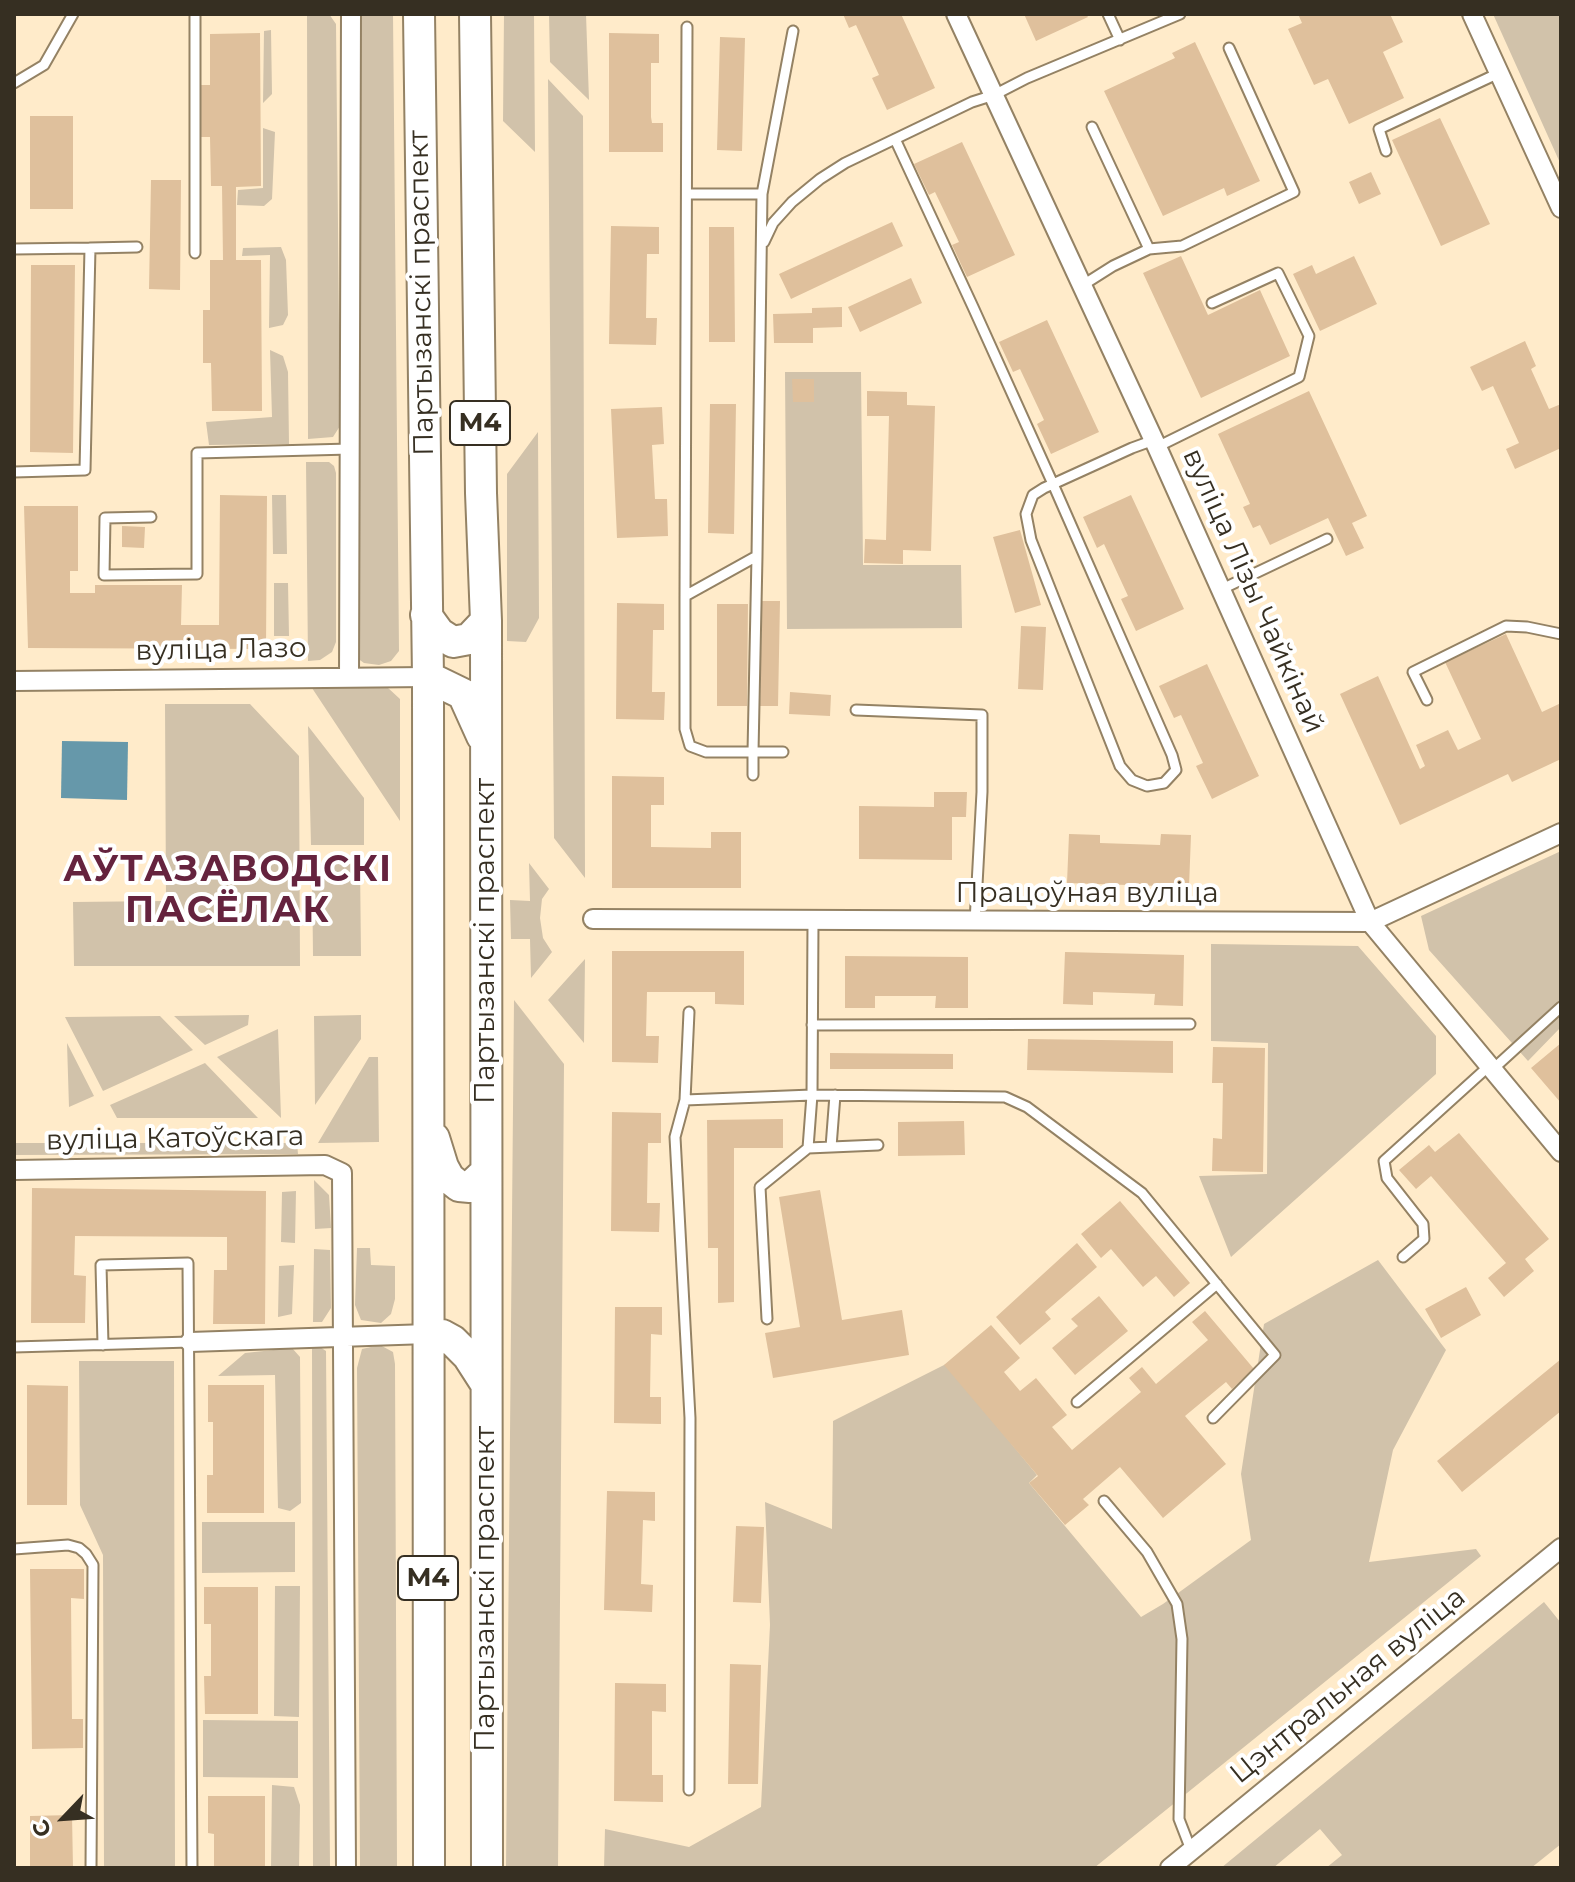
<!DOCTYPE html>
<meta charset="utf-8">
<style>
body{margin:0}
#map{position:relative;width:1575px;height:1882px;overflow:hidden;background:#ffebca;font-family:Montserrat,sans-serif}
canvas{display:block}
.frame{position:absolute;inset:0;border:16px solid #362f22;pointer-events:none}
.north{position:absolute;left:24px;top:1778px;width:80px;height:80px;-webkit-text-stroke:6px #fff;paint-order:stroke;rotate:245deg;font-size:22px;font-weight:700;line-height:32px;text-align:center;color:#362f22}
.north::after{content:'';display:block;margin:auto;width:28px;height:36px;background:#362f22;clip-path:polygon(50% 0,100% 100%,50% 72%,0 100%)}
</style>
<div id="map">
<canvas width="1575" height="1882"></canvas>
<div class="frame"></div>
<div class="north">С</div>
</div>
<script>
const g = document.querySelector('canvas').getContext('2d');
g.lineJoin = 'round';
function paint(path, color) { g.fillStyle = color; g.fill(path, 'evenodd'); }
const toPath = rows => new Path2D(rows.map(r => 'M' + r).join(''));
function stroke(path, color, width, dash) { g.strokeStyle = color; g.lineWidth = width; g.lineCap = dash ? 'butt' : 'round'; g.setLineDash(dash || []); g.stroke(path); }
function write(font, color, halo, rows, align = 'center') {
  g.font = font + ' Montserrat,sans-serif'; g.lineWidth = 8; g.setLineDash([]); g.textBaseline = 'middle'; g.strokeStyle = halo; g.fillStyle = color; for (const [text, x, y, turn = 0] of rows) {
    g.save(); g.translate(x, y); g.rotate((+turn || 0) * Math.PI / 180); g.textAlign = isNaN(turn) ? turn : align; if (halo) g.strokeText(text, 0, 0); g.fillText(text, 0, 0); g.restore();
  }
}
const green = toPath([
 [307,14,329,14,336,24,340,426,333,437,308,439],
 [358,14,393,14,399,651,391,661,379,665,364,663,357,658],
 [504,14,534,14,535,152,503,121],
 [549,14,586,14,589,100,550,62],
 [1493,14,1561,14,1561,165],
 [271,30,272,94,263,103,264,31],
 [548,79,583,116,585,878,554,838],
 [263,128,275,132,272,199,264,206,237,205,238,190,263,188],
 [281,247,286,260,288,315,283,325,269,328,270,255,242,256,243,248],
 [270,350,283,356,288,372,289,444,209,445,206,422,272,417],
 [785,372,861,372,863,565,961,565,962,628,787,629],
 [538,432,539,618,526,642,507,641,507,474],
 [306,462,329,462,334,466,336,473,336,642,332,652,320,660,308,661],
 [272,495,286,495,287,554,273,554],
 [274,583,288,583,289,636,274,636],
 [387,687,400,699,400,821,312,688],
 [165,704,250,704,299,756,300,966,74,966,73,902,166,901],
 [308,726,364,798,364,845,311,845],
 [1561,851,1561,1027,1528,1061,1429,950,1421,916],
 [529,863,549,889,542,899,540,918,543,938,552,952,531,978,530,939,511,939,510,900,530,901],
 [312,864,360,864,361,956,313,956],
 [1211,944,1358,946,1436,1036,1436,1074,1231,1257,1199,1176,1267,1174,1268,1043,1211,1041],
 [585,959,584,1043,548,1000],
 [514,1000,564,1064,558,1868,506,1868],
 [249,1015,248,1025,205,1045,174,1016],
 [361,1015,361,1039,315,1105,314,1016],
 [160,1016,193,1050,103,1091,65,1017],
 [278,1029,281,1118,217,1057],
 [67,1043,94,1096,69,1107],
 [369,1057,378,1057,379,1142,318,1143],
 [205,1063,258,1118,117,1118,110,1105],
 [14,1143,297,1143,298,1154,14,1155],
 [314,1180,329,1195,331,1228,315,1229],
 [296,1191,295,1243,281,1242,282,1192],
 [357,1248,370,1248,371,1265,395,1266,395,1299,391,1314,381,1323,361,1320,355,1305],
 [314,1249,330,1250,331,1308,322,1322,313,1322],
 [1378,1260,1446,1350,1393,1450,1369,1562,1476,1549,1481,1556,1094,1868,604,1868,605,1829,689,1847,761,1807,770,1625,765,1502,832,1529,833,1421,946,1364,1037,1475,1029,1483,1141,1617,1163,1604,1251,1540,1241,1474,1264,1324],
 [294,1265,292,1314,278,1317,279,1266],
 [380,1345,393,1352,395,1364,397,1868,360,1868,357,1368,362,1349],
 [312,1347,320,1347,326,1351,330,1868,313,1868],
 [292,1348,300,1357,301,1503,290,1511,278,1508,275,1375,218,1376,245,1353],
 [79,1361,174,1361,175,1868,104,1868,103,1555,80,1505],
 [202,1522,295,1522,295,1572,202,1573],
 [275,1586,300,1586,299,1717,274,1716],
 [1544,1602,1561,1623,1561,1844,1531,1868,1326,1868,1342,1855,1320,1829,1273,1868,1221,1868],
 [203,1720,298,1721,298,1778,203,1777],
 [272,1785,294,1787,300,1805,299,1868,271,1868]
]);
const water = toPath([
 [62,741,128,742,127,800,61,798]
]);
const building = toPath([
 [843,14,901,14,935,88,887,110,872,78,879,75,856,25,849,28],
 [1024,14,1086,14,1088,17,1036,41],
 [1298,14,1390,14,1403,42,1383,52,1404,98,1349,124,1328,79,1314,85,1288,29,1302,23],
 [260,33,261,186,236,187,236,260,261,260,262,411,212,411,211,363,203,363,203,310,210,310,210,260,223,260,222,186,211,186,210,137,201,137,201,85,210,85,210,34],
 [609,33,659,34,659,63,651,63,651,117,652,123,663,123,663,152,609,152],
 [720,37,745,38,742,151,717,150],
 [1195,42,1260,181,1227,196,1224,188,1163,216,1104,91,1175,58,1172,53],
 [30,116,73,116,73,209,30,209],
 [1440,118,1490,224,1441,246,1392,140],
 [962,142,1015,255,967,277,952,245,959,242,935,192,929,195,914,164],
 [1371,172,1381,194,1359,204,1349,182],
 [151,180,181,180,180,290,149,289],
 [892,222,903,246,791,299,779,274],
 [611,226,659,227,659,254,647,254,646,318,657,318,656,345,609,344],
 [709,227,734,227,735,342,709,342],
 [1181,256,1208,315,1260,290,1290,356,1201,398,1143,273],
 [1354,256,1377,304,1320,331,1293,274,1312,265,1316,274],
 [31,265,75,265,73,453,30,452],
 [911,278,922,303,860,332,848,307],
 [842,307,842,327,813,328,813,343,774,343,773,314,812,313,812,308],
 [1047,320,1099,432,1051,454,1037,424,1044,420,1020,369,1013,372,999,342],
 [1525,341,1536,366,1531,369,1549,409,1561,404,1561,448,1515,469,1506,449,1519,443,1493,386,1482,391,1470,367],
 [792,379,814,379,814,402,793,402],
 [867,391,907,392,907,405,935,406,931,551,903,550,903,564,864,563,865,539,886,540,889,416,867,416],
 [1309,391,1367,516,1352,523,1364,548,1346,556,1328,518,1270,545,1260,525,1253,528,1243,507,1250,504,1218,434],
 [710,404,736,404,734,534,708,533],
 [662,407,664,444,652,445,655,499,667,499,668,536,617,538,611,409],
 [220,495,267,496,266,649,28,648,24,506,78,506,78,571,70,571,70,593,95,593,95,585,182,585,181,625,219,625],
 [1131,495,1184,609,1136,631,1121,599,1128,596,1104,544,1097,548,1083,517],
 [122,526,145,527,144,548,122,547],
 [1020,530,1041,605,1015,613,993,537],
 [762,601,780,601,778,706,760,706],
 [617,603,664,604,664,630,653,630,652,692,665,692,664,720,616,719],
 [717,604,748,604,747,706,717,706],
 [1021,626,1046,627,1043,690,1018,689],
 [1506,634,1542,712,1561,703,1561,759,1512,782,1508,774,1400,825,1340,694,1378,676,1420,769,1425,766,1416,745,1448,730,1458,750,1481,739,1445,662],
 [1207,664,1259,776,1212,799,1196,766,1203,763,1181,715,1174,718,1159,686],
 [790,692,831,695,830,716,789,714],
 [612,776,664,777,664,805,651,805,651,847,711,848,711,832,741,832,741,888,612,888],
 [934,792,967,792,966,817,952,817,952,860,859,859,859,806,934,807],
 [1069,834,1100,835,1100,843,1160,845,1161,834,1191,835,1189,887,1067,883],
 [612,951,744,951,744,1005,715,1004,715,992,647,992,646,1036,659,1036,658,1063,612,1062],
 [1065,952,1184,955,1183,1006,1154,1005,1155,994,1093,992,1093,1005,1063,1004],
 [845,956,968,957,968,1008,935,1008,936,996,875,996,875,1008,845,1008],
 [1028,1039,1173,1041,1173,1073,1027,1070],
 [1561,1043,1561,1103,1531,1068],
 [1213,1047,1265,1048,1263,1172,1212,1171,1213,1138,1222,1139,1223,1083,1212,1083],
 [830,1053,953,1054,953,1069,830,1069],
 [612,1112,661,1113,661,1143,648,1143,647,1203,660,1203,659,1232,611,1231],
 [783,1119,783,1148,734,1148,734,1302,718,1303,718,1248,708,1248,707,1120],
 [964,1121,965,1155,898,1156,898,1122],
 [1459,1133,1549,1239,1525,1259,1534,1271,1504,1297,1488,1278,1506,1263,1431,1176,1416,1189,1399,1170,1429,1145,1435,1152],
 [32,1188,266,1191,265,1324,213,1324,214,1270,227,1270,227,1237,75,1236,74,1275,86,1276,85,1323,31,1323],
 [820,1190,842,1320,902,1310,909,1355,773,1378,765,1333,800,1327,779,1197],
 [1120,1201,1190,1283,1174,1297,1156,1276,1143,1287,1111,1249,1101,1258,1081,1234],
 [1077,1243,1097,1267,1045,1312,1051,1319,1020,1345,996,1317],
 [1466,1287,1481,1315,1441,1338,1425,1309],
 [1099,1296,1128,1331,1075,1375,1052,1348,1078,1326,1071,1319],
 [615,1307,662,1307,662,1335,651,1334,650,1397,661,1397,661,1424,614,1423],
 [1205,1311,1254,1369,1232,1389,1226,1382,1185,1416,1226,1464,1163,1518,1120,1467,1083,1499,1089,1505,1065,1525,1029,1483,1038,1476,944,1365,991,1325,1020,1358,1004,1372,1020,1391,1036,1378,1067,1415,1052,1427,1072,1450,1141,1392,1129,1378,1142,1367,1156,1384,1208,1340,1192,1322],
 [1561,1359,1561,1411,1462,1492,1437,1461],
 [27,1385,68,1386,67,1505,27,1505],
 [208,1385,264,1385,264,1513,207,1513,207,1475,213,1475,213,1422,208,1422],
 [607,1491,655,1492,655,1521,643,1520,641,1584,653,1585,652,1612,604,1610],
 [736,1526,764,1527,761,1603,733,1602],
 [30,1569,84,1569,84,1599,71,1598,72,1719,83,1719,83,1748,32,1749],
 [204,1587,258,1587,258,1714,205,1714,204,1676,211,1676,211,1624,204,1624],
 [730,1664,761,1665,758,1784,728,1784],
 [615,1683,666,1684,666,1712,652,1711,652,1775,663,1775,663,1802,614,1801],
 [208,1796,265,1796,265,1868,214,1868,214,1834,208,1833],
 [72,1815,73,1868,30,1868,30,1816]
]);
const service = toPath([
 [195,14,195,253],
 [1108,14,1120,40],
 [14,83,44,65,73,14],
 [895,139,973,307,1053,484,1172,755,1176,770,1164,783,1147,786,1132,780,1120,766,1031,540,1026,514,1033,495,1044,488,1053,484,1132,448,1154,440],
 [1386,151,1379,129,1499,73],
 [687,194,762,194],
 [764,242,773,223,792,202,820,179,845,163,972,102,994,95,1027,78,1180,14],
 [90,248,137,247],
 [14,249,90,248,85,470,14,472],
 [1149,249,1182,246,1294,192,1229,48],
 [1083,285,1113,266,1149,249,1092,127],
 [1157,447,1299,377,1309,336,1278,273,1212,303],
 [151,517,105,518,104,575,197,574,197,453,350,449],
 [757,556,753,752,706,752,690,746,685,729,685,596,757,556,762,194,793,31],
 [1222,589,1327,539],
 [685,596,687,27],
 [1427,700,1413,672,1506,626,1527,627,1561,634],
 [856,710,982,715,982,792,975,922],
 [753,775,753,752,783,752],
 [689,1012,685,1100,812,1095,813,922],
 [812,1025,1190,1024],
 [1492,1070,1561,1007],
 [685,1100,675,1137,690,1418,689,1790],
 [831,1147,835,1095],
 [808,1148,878,1145],
 [1403,1257,1424,1239,1423,1224,1387,1178,1384,1161,1489,1066],
 [767,1319,760,1187,808,1148,812,1095,1005,1097,1027,1107,1142,1193,1275,1355,1213,1418],
 [103,1345,101,1265,188,1263,192,1868],
 [14,1347,190,1342],
 [1077,1402,1217,1284],
 [1104,1501,1147,1552,1177,1604,1182,1639,1179,1819,1191,1850],
 [14,1549,68,1545,79,1548,86,1554,93,1565,91,1868]
]);
const minor = toPath([
 [956,14,1157,447,1370,922,1561,1152],
 [1472,14,1561,208],
 [349,677,351,14],
 [14,681,428,677],
 [593,919,1370,922,1561,833],
 [14,1170,325,1165,342,1173,346,1868],
 [190,1342,428,1334],
 [1170,1868,1561,1548]
]);
const primary = toPath([
 [419,14,428,677,429,1868],
 [475,14,481,493,486,621,487,1868],
 [426,615,439,633,453,642,469,639,486,621],
 [428,677,463,694,482,736],
 [434,1138,443,1167,449,1178,459,1186,470,1187,486,1172],
 [428,1334,442,1335,453,1341,468,1356,486,1384]
]);
const shields = [
 [480,423,60],
 [428,1578,60]
];
const shieldNames = [
 ["М4",480,423],
 ["М4",428,1578]
];
const streetNames = [
 ["Партызанскі праспект",422,293,-91],
 ["вуліца Лізы Чайкінай",1253,591,66],
 ["вуліца Лазо",221,650,-1],
 ["Працоўная вуліца",1087,894],
 ["Партызанскі праспект",486,941,-90],
 ["вуліца Катоўскага",175,1139,-1],
 ["Партызанскі праспект",486,1589,-90],
 ["Цэнтральная вуліца",1348,1686,-39]
];
const districtNames = [
 ["АЎТАЗАВОДСКІ",228,870],
 ["ПАСЁЛАК",228,911]
];
paint(green, '#d1c2aa');
paint(water, '#6698aa');
paint(building, '#dfc09c');
stroke(service, '#948264', 13);
stroke(minor, '#948264', 22);
stroke(primary, '#948264', 34);
stroke(service, '#fff', 9);
stroke(minor, '#fff', 18);
stroke(primary, '#fff', 30);
for (const [x, y, w] of shields) { const box = new Path2D(); box.roundRect(x - w / 2, y - 22, w, 44, 6); g.fillStyle = '#fff'; g.fill(box); stroke(box, '#362f22', 2); }
write('bold 26px', '#362f22', null, shieldNames);
write('28px', '#362f22', '#fff', streetNames);
g.letterSpacing = '2px';
write('bold 36px', '#65233e', '#fff', districtNames);
g.letterSpacing = '0px';
</script>
